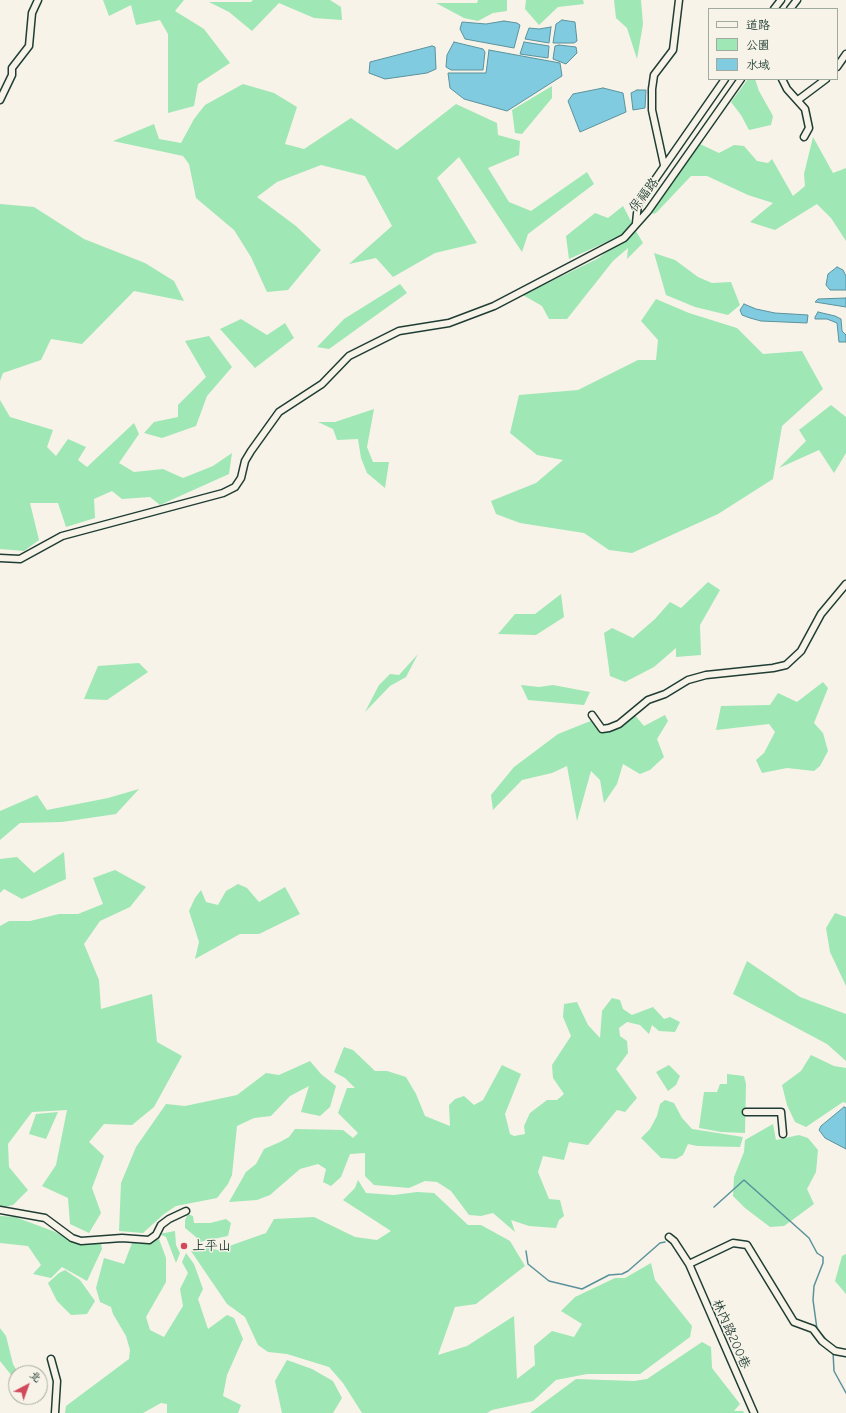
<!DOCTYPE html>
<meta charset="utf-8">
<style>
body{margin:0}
#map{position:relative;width:846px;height:1413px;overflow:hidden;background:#f7f3e8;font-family:"Comic Neue","LXGW WenKai TC",sans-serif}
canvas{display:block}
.legend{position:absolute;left:708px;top:8px;width:130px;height:72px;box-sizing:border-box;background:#f7f3e8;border:1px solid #a1aaa0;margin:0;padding:5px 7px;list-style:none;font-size:12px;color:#1f3d34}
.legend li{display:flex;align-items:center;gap:8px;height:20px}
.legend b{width:20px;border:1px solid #a1aaa0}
.north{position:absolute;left:8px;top:1365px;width:40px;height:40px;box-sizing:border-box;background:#f7f3e8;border:1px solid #a1aaa0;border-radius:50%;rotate:41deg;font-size:11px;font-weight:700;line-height:16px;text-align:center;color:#1f3d34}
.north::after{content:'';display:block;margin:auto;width:14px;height:18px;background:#d1495b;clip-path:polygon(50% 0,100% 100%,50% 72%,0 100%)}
</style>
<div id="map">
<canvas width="846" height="1413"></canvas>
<ul class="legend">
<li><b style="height:5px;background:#f7f3e8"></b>道路</li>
<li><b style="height:11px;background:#9fe7b4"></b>公園</li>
<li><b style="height:11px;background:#81cbe1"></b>水域</li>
</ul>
<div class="north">北</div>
</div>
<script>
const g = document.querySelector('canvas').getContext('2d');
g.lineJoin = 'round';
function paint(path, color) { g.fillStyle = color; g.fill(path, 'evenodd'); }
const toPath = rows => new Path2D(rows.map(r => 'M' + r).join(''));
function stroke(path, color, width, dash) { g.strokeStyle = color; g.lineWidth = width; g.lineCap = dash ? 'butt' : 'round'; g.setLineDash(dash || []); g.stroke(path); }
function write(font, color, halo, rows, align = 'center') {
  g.font = font + ' "Comic Neue","LXGW WenKai TC",sans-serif'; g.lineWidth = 3; g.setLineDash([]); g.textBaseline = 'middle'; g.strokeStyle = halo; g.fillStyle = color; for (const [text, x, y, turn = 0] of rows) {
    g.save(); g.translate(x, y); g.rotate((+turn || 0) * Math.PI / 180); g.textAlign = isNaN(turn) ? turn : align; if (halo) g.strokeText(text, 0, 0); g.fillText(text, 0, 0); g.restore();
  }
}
const green = toPath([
 [103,0,184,0,175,11,204,29,230,63,198,84,194,106,168,113,168,34,160,20,136,25,131,5,109,16],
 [253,0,330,0,341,7,342,20,314,18,279,3,252,31,229,12,209,2,251,2],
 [478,0,507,0,507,11,493,13,478,21,464,18,436,3,477,3],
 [526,0,583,0,584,4,558,7,539,25,525,9],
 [614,0,641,0,643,24,637,59,627,28,616,18],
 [748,79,755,79,759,91,773,116,771,125,749,130,741,115,731,102],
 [243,84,274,93,297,107,285,144,304,149,351,118,397,150,456,104,497,123,498,135,520,141,519,155,488,168,509,202,531,211,587,172,594,184,528,234,522,252,459,157,437,178,477,243,435,253,393,277,376,258,349,264,392,226,365,176,321,165,277,182,257,197,296,226,321,250,288,290,267,292,251,257,234,230,196,198,189,164,183,156,113,141,154,124,159,139,181,143,194,119,205,105],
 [552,86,552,98,522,134,515,133,512,110],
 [813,137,833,173,846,168,846,241,831,218,817,204,775,230,750,222,773,203,748,195,707,176,691,176,657,212,654,214,649,212,651,207,700,144,719,153,734,145,744,146,757,161,768,163,772,159,793,196,805,186,804,174],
 [0,204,34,207,84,239,145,263,174,281,184,301,134,291,82,344,51,339,41,360,3,373,0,381],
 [623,206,632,223,624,234,569,259,566,236,595,213,608,218],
 [636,231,643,243,627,259,628,248,613,261,567,319,549,319,542,306,523,295,597,259],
 [654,253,675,260,698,277,712,283,731,282,740,305,728,315,695,307,666,295],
 [400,284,407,293,329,349,317,347,344,319],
 [656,299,689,313,737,328,763,354,802,351,823,389,782,426,773,479,718,514,632,553,609,550,584,533,520,523,496,514,491,501,536,483,563,460,537,455,510,433,519,395,578,390,638,360,656,360,658,340,641,321],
 [241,319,267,335,285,323,294,338,255,368,220,329],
 [209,336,232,367,207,396,196,426,162,438,144,433,154,422,178,417,178,405,206,377,185,341],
 [0,400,10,417,53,430,47,447,56,456,68,439,86,447,78,460,87,467,134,423,139,434,119,463,134,472,163,469,183,478,213,466,232,453,229,474,160,505,150,497,122,499,112,491,94,499,95,518,66,527,58,503,30,503,39,540,24,551,0,549],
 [831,405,846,417,846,453,834,473,819,450,779,468,806,441,799,430],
 [374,409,367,447,373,462,389,462,385,488,367,473,361,458,358,439,337,440,333,429,318,422,335,422],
 [708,582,720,590,700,625,701,655,676,657,676,648,654,667,625,682,610,676,604,633,612,628,633,638,655,619,670,602,681,608],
 [561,594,564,617,536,635,498,634,515,614,535,614],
 [418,654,406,677,390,686,365,712,379,685,390,674,399,675],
 [139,663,148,672,107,700,84,699,98,666],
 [823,682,828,688,814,723,823,733,828,751,820,766,814,771,787,768,762,773,756,760,764,753,775,732,769,724,716,730,721,706,770,705,778,693,797,702],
 [521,685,539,687,553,685,590,692,584,705,528,700],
 [633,713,644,726,665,715,668,721,657,739,664,757,650,770,640,774,623,764,617,784,604,803,600,780,591,771,577,821,567,766,552,773,522,780,493,810,491,795,514,767,558,734,598,718,603,728],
 [139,789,116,814,62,822,20,823,0,840,0,811,37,795,47,810,108,798],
 [64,852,66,879,22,899,4,889,0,893,0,859,17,857,34,873],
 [115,870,146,887,130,907,100,921,84,944,99,980,101,1009,152,994,157,1042,182,1056,154,1107,132,1125,104,1124,89,1142,104,1156,92,1188,101,1213,89,1233,70,1224,68,1198,42,1186,56,1165,67,1110,32,1112,8,1144,9,1167,28,1190,13,1205,0,1208,0,926,9,921,30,921,59,914,78,914,103,904,93,878],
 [238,884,247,888,259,902,285,887,300,914,259,934,240,934,195,959,199,942,189,911,195,898,201,890,206,902,218,905,226,891],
 [835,913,846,917,846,986,830,952,826,928],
 [747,961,800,997,846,1014,846,1061,827,1044,733,994],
 [612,998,620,1000,623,1009,632,1015,653,1007,664,1019,670,1017,680,1022,675,1032,659,1031,652,1025,649,1034,640,1025,627,1022,619,1028,620,1036,627,1041,628,1053,616,1069,637,1098,625,1112,617,1110,588,1145,569,1142,564,1160,543,1156,538,1172,549,1199,560,1200,564,1216,559,1220,556,1228,529,1226,511,1220,515,1232,493,1213,481,1216,469,1215,451,1191,437,1182,425,1181,409,1188,374,1185,365,1176,365,1153,350,1154,341,1177,331,1186,323,1182,326,1169,318,1164,300,1169,270,1195,257,1200,229,1202,246,1172,256,1164,264,1149,280,1142,289,1137,295,1129,343,1130,353,1138,358,1133,338,1113,347,1088,355,1088,345,1078,334,1072,344,1047,353,1050,375,1071,387,1071,406,1077,416,1094,425,1116,450,1126,449,1105,455,1099,464,1096,474,1105,483,1100,502,1065,521,1074,505,1114,510,1134,514,1136,525,1134,524,1126,530,1113,547,1100,557,1100,564,1094,553,1078,552,1065,571,1036,563,1017,564,1004,577,1002,588,1025,600,1038,602,1011],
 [811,1055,834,1066,846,1068,846,1103,843,1102,806,1127,795,1122,787,1105,782,1085,801,1071],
 [310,1061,321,1074,336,1086,330,1107,320,1116,301,1112,309,1086,290,1096,271,1116,254,1118,237,1126,232,1175,228,1184,217,1198,176,1206,164,1214,143,1233,119,1231,121,1183,136,1147,166,1104,185,1106,237,1095,266,1073,279,1075],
 [669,1065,680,1076,676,1085,668,1091,656,1072],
 [727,1074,744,1076,746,1084,745,1133,721,1132,699,1128,704,1092,717,1092,720,1084,727,1084],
 [665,1100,674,1103,682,1118,692,1129,743,1137,740,1147,697,1146,688,1144,683,1155,676,1159,661,1158,641,1138,650,1129,657,1116,660,1104],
 [58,1112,46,1139,29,1134,36,1114],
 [773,1124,776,1140,799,1135,808,1138,818,1150,816,1172,807,1189,814,1204,784,1226,770,1227,745,1208,733,1196,734,1177,744,1152,745,1140],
 [358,1180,366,1193,394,1195,417,1192,434,1193,468,1225,481,1225,510,1241,525,1266,476,1304,455,1307,438,1355,467,1346,514,1316,517,1379,535,1365,534,1346,552,1331,574,1337,582,1324,561,1311,575,1297,615,1278,625,1278,651,1263,655,1280,692,1326,690,1337,640,1374,587,1374,556,1380,533,1401,492,1410,487,1413,362,1413,343,1383,329,1367,287,1354,268,1352,258,1345,245,1317,227,1304,191,1251,208,1248,218,1250,266,1233,274,1219,314,1217,355,1237,377,1240,391,1231,343,1200,355,1188],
 [188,1214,193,1216,194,1223,210,1223,226,1219,231,1223,228,1236,199,1242,196,1237,185,1228,185,1220],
 [0,1216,15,1217,53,1231,77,1243,101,1243,102,1249,87,1281,62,1267,51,1278,33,1274,41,1265,28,1246,0,1243],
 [175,1231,176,1245,180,1253,176,1263,166,1237,159,1234],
 [159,1239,166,1258,166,1282,146,1317,150,1330,164,1337,183,1306,180,1289,188,1273,182,1262,186,1253,194,1264,203,1289,198,1299,208,1329,227,1315,234,1318,243,1339,227,1375,223,1396,241,1405,238,1413,167,1413,167,1404,161,1403,143,1413,65,1413,66,1406,129,1359,130,1350,126,1336,113,1314,111,1307,100,1302,96,1288,104,1258,124,1264,132,1243,147,1244],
 [846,1254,846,1294,835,1281,842,1256],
 [65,1270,80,1280,95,1301,87,1314,71,1315,57,1301,48,1283,59,1273],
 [0,1328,6,1336,13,1364,18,1373,16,1373,16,1381,0,1361],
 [702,1342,711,1347,712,1368,740,1404,734,1411,743,1411,744,1413,530,1413,576,1379,634,1381,647,1379],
 [287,1360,312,1369,333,1381,342,1398,333,1413,282,1413,275,1381]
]);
const water = toPath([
 [562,20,575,22,577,41,574,43,553,43,556,24,562,20],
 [504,21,517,23,520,25,514,48,465,39,460,29,462,22,486,24,504,21],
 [551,27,549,43,525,39,529,28,539,29,551,27],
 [454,42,483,49,485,52,483,70,451,70,446,67,447,55,454,42],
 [524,42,549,46,548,58,520,54,524,42],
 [559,45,576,47,577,53,566,64,553,59,555,46,559,45],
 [432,46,435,47,436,69,427,73,385,79,369,73,370,62,432,46],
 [489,50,560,63,562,76,507,111,464,99,450,88,448,73,486,73,489,50],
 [603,88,623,93,626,112,580,132,568,101,573,94,603,88],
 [637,90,646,90,645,108,633,110,631,93,637,90],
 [837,267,843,270,846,276,846,290,830,290,826,285,828,274,837,267],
 [846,298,846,307,815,302,818,299,846,298],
 [744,304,756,309,775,313,808,315,807,323,761,321,750,318,742,315,740,310,744,304],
 [818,312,835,316,841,319,842,331,846,335,846,342,839,342,837,323,827,319,815,319,815,317,818,312],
 [844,1107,846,1108,846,1149,825,1138,819,1130,821,1126,844,1107]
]);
const stream = toPath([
 [714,1207,744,1180,809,1238,817,1253,823,1257,823,1263,814,1286,813,1300,817,1329,829,1343],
 [526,1251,528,1264,549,1281,582,1289,609,1275,622,1274,628,1271,660,1243,665,1242],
 [833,1352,834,1371,846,1393]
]);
const minor = toPath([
 [774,9,781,0],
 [790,9,797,0],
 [837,67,846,54],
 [782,79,787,89,805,109,809,128,804,137],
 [0,100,12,75,12,68,29,46,32,13,38,0],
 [798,100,826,79],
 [664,165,652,110,652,89,654,75,673,50,679,0],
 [636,223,638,204,725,79],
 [0,558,20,559,62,536,223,493,235,487,241,478,245,461,251,451,279,412,322,384,349,356,399,331,449,323,494,306,624,238,648,211,741,79],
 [592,715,602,729,609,728,619,724,648,700,665,694,688,680,706,675,773,668,786,665,801,651,821,614,846,584],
 [746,1112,781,1112,783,1134],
 [0,1210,45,1218,72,1238,81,1241,122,1238,149,1240,156,1235,161,1225,169,1219,186,1211],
 [669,1237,674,1241,689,1264,754,1413],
 [689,1264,733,1243,747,1245,794,1322,813,1329,822,1341,835,1351,846,1353],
 [51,1359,57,1381,55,1413]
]);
const markers = [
 [184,1246,4,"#d1495b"]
];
const streetNames = [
 ["保福路",644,195,-52],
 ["林內路200巷",731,1334,66]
];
const poiNames = [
 ["上平山",192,1246]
];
paint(green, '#9fe7b4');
paint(water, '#81cbe1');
stroke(water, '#5a929c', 1);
stroke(stream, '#5a929c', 1.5);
stroke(minor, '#1f3d34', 9);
stroke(minor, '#f7f3e8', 6);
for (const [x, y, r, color] of markers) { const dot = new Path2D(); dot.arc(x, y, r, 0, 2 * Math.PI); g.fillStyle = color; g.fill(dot); stroke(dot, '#f7f3e8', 1.5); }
write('13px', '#1f3d34', '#f7f3e8', streetNames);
write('13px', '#1f3d34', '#f7f3e8', poiNames, 'left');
</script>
